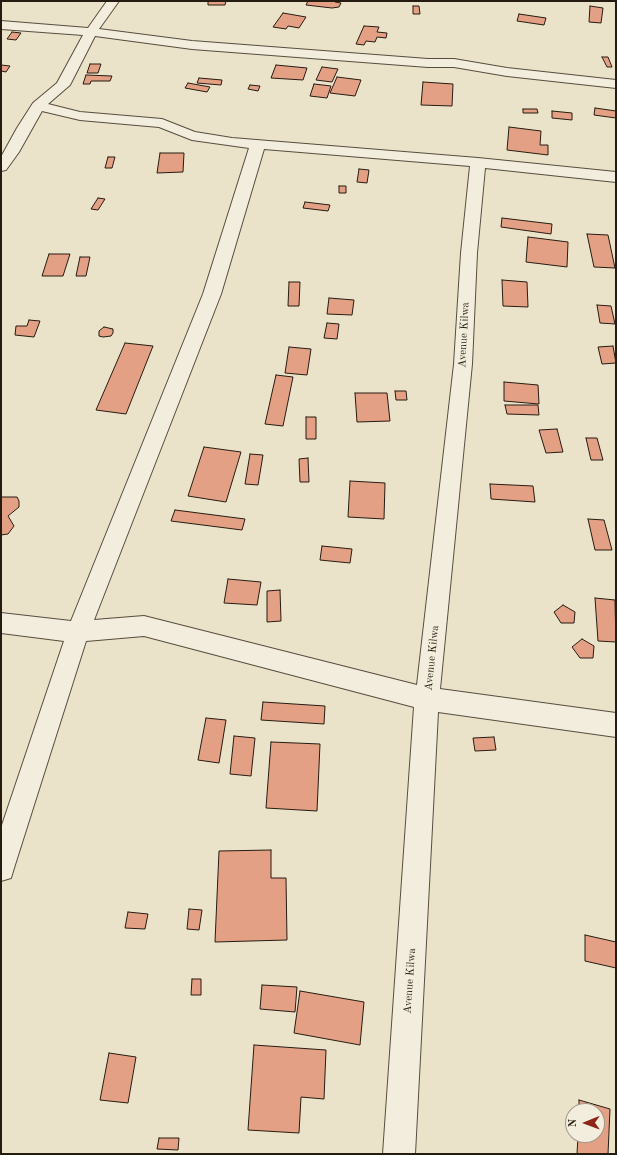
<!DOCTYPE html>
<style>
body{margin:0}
#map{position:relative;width:617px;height:1155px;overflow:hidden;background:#ebe3c9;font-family:"Old Standard TT",serif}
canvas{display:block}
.frame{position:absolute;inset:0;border:2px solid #261b11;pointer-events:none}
.north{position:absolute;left:565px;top:1103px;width:40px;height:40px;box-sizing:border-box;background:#f2eddc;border:1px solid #a0998b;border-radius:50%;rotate:269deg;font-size:11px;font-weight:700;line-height:16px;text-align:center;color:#261b11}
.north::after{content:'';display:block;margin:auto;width:14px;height:18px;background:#8f2418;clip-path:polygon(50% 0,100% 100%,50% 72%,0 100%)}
</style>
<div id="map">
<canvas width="617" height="1155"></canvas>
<div class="frame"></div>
<div class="north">N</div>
</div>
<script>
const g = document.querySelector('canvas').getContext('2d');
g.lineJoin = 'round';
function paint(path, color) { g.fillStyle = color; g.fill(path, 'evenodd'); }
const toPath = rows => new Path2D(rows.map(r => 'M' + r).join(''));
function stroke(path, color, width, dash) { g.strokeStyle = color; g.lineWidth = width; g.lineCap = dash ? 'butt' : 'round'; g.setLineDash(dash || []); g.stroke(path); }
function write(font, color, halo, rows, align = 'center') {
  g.font = font + ' "Old Standard TT",serif'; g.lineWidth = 4; g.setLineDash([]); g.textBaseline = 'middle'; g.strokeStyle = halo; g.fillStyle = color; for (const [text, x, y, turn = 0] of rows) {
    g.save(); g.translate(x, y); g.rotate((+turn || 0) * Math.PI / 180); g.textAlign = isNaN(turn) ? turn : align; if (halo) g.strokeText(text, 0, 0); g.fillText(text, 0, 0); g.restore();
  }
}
const building = toPath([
 [208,1,226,1,225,5,208,5,208,1],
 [308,1,336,1,335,2,341,3,339,7,332,8,306,5,308,1],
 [413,6,419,6,420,14,413,14,413,6],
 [590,6,603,8,601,23,589,22,590,6],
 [283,13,306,17,299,28,288,26,286,29,273,27,283,13],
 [519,14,546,18,544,25,517,21,519,14],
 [364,26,379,27,377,32,387,33,386,38,377,37,375,42,366,41,364,45,356,44,364,26],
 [12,32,21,33,16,40,7,39,12,32],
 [602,57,608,57,612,67,607,67,602,57],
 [90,64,101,64,98,73,87,73,90,64],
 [1,65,10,66,6,72,1,71,1,65],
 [276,65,307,68,303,80,271,78,276,65],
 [322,67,338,69,332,82,316,80,322,67],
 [86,75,112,76,110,81,91,81,90,84,83,84,86,75],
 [337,77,361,80,355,96,330,93,337,77],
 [199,78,222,80,221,85,197,83,199,78],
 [423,82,453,84,452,106,421,105,423,82],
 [188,83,210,87,207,92,185,88,188,83],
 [314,84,331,86,327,98,310,96,314,84],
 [250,85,260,86,258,91,248,89,250,85],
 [595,108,616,111,616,118,594,115,595,108],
 [523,109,537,109,538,113,523,113,523,109],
 [552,111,572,113,572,120,552,118,552,111],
 [509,127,541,131,540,145,548,145,548,155,507,150,509,127],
 [160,153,184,153,183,172,157,173,160,153],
 [108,157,115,157,112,168,105,168,108,157],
 [359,169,369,170,367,183,357,182,359,169],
 [339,186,346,186,346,193,339,193,339,186],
 [98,198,105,199,98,210,91,209,98,198],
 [305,202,330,205,328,211,303,208,305,202],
 [502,218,552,224,551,234,501,227,502,218],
 [587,234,608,235,615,268,594,267,587,234],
 [528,237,568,242,567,267,526,262,528,237],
 [49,254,70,254,63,276,42,276,49,254],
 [80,257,90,257,86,276,76,276,80,257],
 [502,280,527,282,528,307,503,306,502,280],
 [289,282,300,282,299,306,288,306,289,282],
 [329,298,354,300,352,315,327,314,329,298],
 [597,305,611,306,615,324,600,323,597,305],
 [29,320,40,321,34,337,15,335,16,326,27,326,29,320],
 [327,323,339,324,337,339,324,338,327,323],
 [104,327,113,329,113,333,111,336,103,337,99,336,99,331,104,327],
 [125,343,153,346,126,414,96,410,125,343],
 [613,346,616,363,602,364,598,347,613,346],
 [289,347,311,349,307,375,285,373,289,347],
 [276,375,293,377,283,426,265,424,276,375],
 [504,382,538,385,539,404,504,401,504,382],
 [395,391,406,391,407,400,396,400,395,391],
 [355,393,387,393,390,421,357,422,355,393],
 [505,405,538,405,539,415,507,414,505,405],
 [306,417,316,417,316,439,306,439,306,417],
 [557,429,563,452,546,453,539,430,557,429],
 [586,438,597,438,603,460,591,460,586,438],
 [204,447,241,452,226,502,188,496,204,447],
 [250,454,263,455,258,485,245,484,250,454],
 [308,458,309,482,300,482,299,459,308,458],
 [350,481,385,483,384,519,348,517,350,481],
 [490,484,533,486,535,502,491,499,490,484],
 [1,497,17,497,19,501,19,507,8,516,14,526,8,534,1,535,1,497],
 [175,510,245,519,242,530,171,521,175,510],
 [588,519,604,520,612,550,595,550,588,519],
 [322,546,352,549,350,563,320,560,322,546],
 [228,579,261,582,257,605,224,603,228,579],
 [280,590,281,621,267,622,267,591,280,590],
 [595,598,615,600,616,645,616,642,598,641,595,598],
 [563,605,575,612,574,623,561,623,554,612,563,605],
 [582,639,594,646,593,658,580,658,572,647,582,639],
 [263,702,325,706,324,724,261,720,263,702],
 [206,718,226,720,219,763,198,760,206,718],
 [234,736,255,738,251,776,230,774,234,736],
 [494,737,496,750,475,751,473,738,494,737],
 [271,742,320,744,317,811,266,808,271,742],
 [271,850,271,878,286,878,287,940,215,942,219,851,271,850],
 [189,909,202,910,199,930,187,929,189,909],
 [128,912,148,914,145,929,125,928,128,912],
 [585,935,616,942,616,968,585,961,585,935],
 [192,979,201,979,201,995,191,995,192,979],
 [262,985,297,987,295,1012,260,1009,262,985],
 [300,991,364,1002,360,1045,294,1033,300,991],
 [254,1045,326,1050,324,1099,301,1097,299,1133,248,1130,254,1045],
 [109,1053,136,1057,128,1103,100,1100,109,1053],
 [579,1100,610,1109,608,1154,577,1154,578,1135,597,1135,597,1111,579,1111,579,1100],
 [159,1138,179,1138,178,1150,157,1149,159,1138]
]);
const minor = toPath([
 [107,1,119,1,99,29,192,41,428,59,454,59,507,68,616,80,616,88,507,76,454,67,428,67,192,49,95,36,70,85,48,104,80,112,162,119,195,132,232,138,478,158,616,172,616,182,485,168,477,253,472,364,440,689,616,713,616,737,438,712,415,1154,383,1154,414,707,144,636,86,641,14,868,11,878,1,881,1,828,64,641,1,633,1,613,71,621,203,294,249,148,192,140,159,127,80,120,42,111,19,152,6,170,1,171,1,157,17,128,33,103,57,83,83,35,1,29,1,21,88,28,107,1],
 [264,149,470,166,461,253,454,364,417,685,144,616,94,620,221,294,264,149]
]);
const streetNames = [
 ["Avenue Kilwa",464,335,-87],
 ["Avenue Kilwa",432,658,-84],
 ["Avenue Kilwa",410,981,-86]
];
paint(building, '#e4a085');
stroke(building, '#261b11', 1);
stroke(minor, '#574d3f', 2);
paint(minor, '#f2eddc');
write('11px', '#261b11', '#f2eddc', streetNames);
</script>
